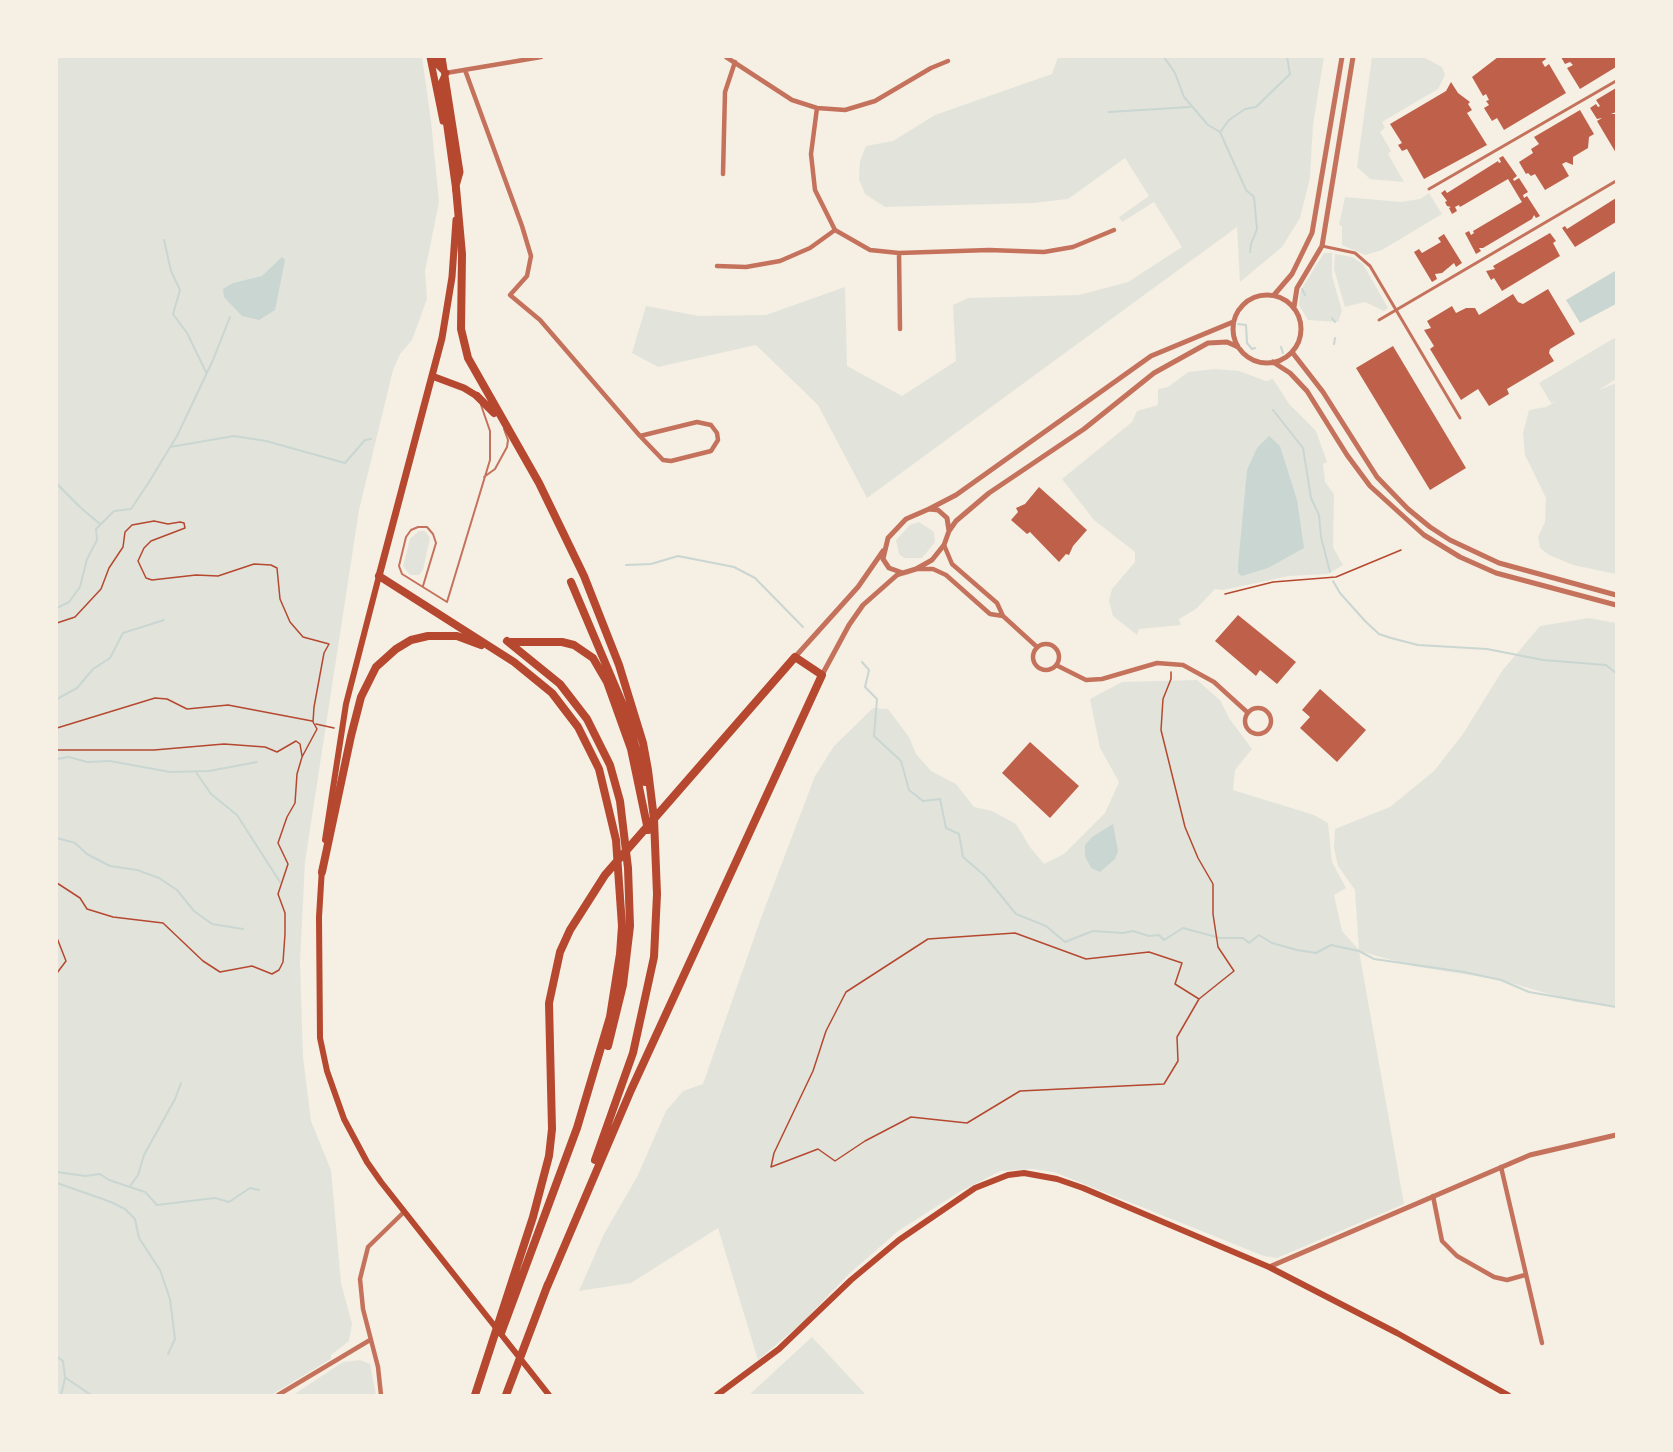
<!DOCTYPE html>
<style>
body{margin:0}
#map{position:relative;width:1673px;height:1452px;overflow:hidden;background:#f6efe4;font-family:"DM Sans",sans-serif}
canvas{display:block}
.frame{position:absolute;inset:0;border:58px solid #f6efe4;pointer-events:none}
</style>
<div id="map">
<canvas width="1673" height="1452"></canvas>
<div class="frame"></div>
</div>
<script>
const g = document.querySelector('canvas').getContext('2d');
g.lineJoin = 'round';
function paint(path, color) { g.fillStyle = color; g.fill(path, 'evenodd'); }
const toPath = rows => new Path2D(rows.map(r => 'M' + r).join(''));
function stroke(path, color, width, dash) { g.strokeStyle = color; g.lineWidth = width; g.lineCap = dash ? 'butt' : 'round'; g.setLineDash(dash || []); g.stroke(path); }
const green = toPath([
 [57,57,422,57,431,121,439,202,425,271,427,299,412,340,400,354,393,370,359,510,305,862,300,962,303,1057,311,1121,331,1170,341,1283,352,1324,349,1341,331,1355,331,1359,271,1395,57,1395],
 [1058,57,1324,57,1313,125,1310,178,1300,218,1282,247,1240,282,1237,227,867,498,818,405,756,345,658,367,632,353,646,306,699,316,766,315,845,287,847,366,902,396,956,361,953,305,968,298,1079,295,1128,282,1182,247,1154,202,1122,222,1119,217,1149,196,1125,158,1068,199,1033,203,885,207,865,194,859,179,860,161,866,146,893,141,935,115,1052,74],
 [1372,57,1423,57,1442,67,1445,75,1438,89,1382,122,1385,128,1380,132,1391,151,1388,154,1404,182,1370,179,1357,167],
 [1429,193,1442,214,1382,250,1365,255,1342,245,1342,226,1339,225,1345,197,1401,202,1420,199],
 [1324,253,1332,253,1332,276,1342,311,1338,322,1308,320,1299,305,1300,293,1301,290,1305,293,1302,288],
 [1335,254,1352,257,1363,264,1388,308,1384,311,1365,302,1345,307,1334,269],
 [1616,337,1616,379,1599,390,1616,383,1616,574,1573,565,1549,555,1540,548,1538,537,1545,522,1546,498,1525,455,1523,433,1529,410,1546,407,1556,401,1551,403,1539,383],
 [1215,369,1239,371,1266,381,1273,379,1289,404,1316,431,1327,462,1323,464,1325,482,1334,494,1333,547,1343,565,1328,574,1289,576,1223,590,1215,589,1196,609,1179,619,1181,625,1139,629,1137,635,1113,616,1109,601,1112,589,1135,562,1135,552,1094,520,1062,479,1132,422,1137,411,1158,405,1158,389,1168,387,1188,372],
 [919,522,934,532,935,542,922,558,904,558,899,554,896,540,910,525],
 [419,531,425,531,430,538,423,570,419,575,410,575,403,566,410,539],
 [1589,618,1616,623,1616,1006,1576,1002,1501,980,1413,966,1359,951,1404,1204,1277,1258,1264,1256,1054,1172,1032,1169,1001,1171,961,1191,898,1231,849,1274,802,1323,758,1360,718,1228,631,1283,579,1291,604,1234,637,1177,666,1111,683,1091,703,1084,761,918,815,776,834,746,873,708,888,709,909,737,916,754,931,771,956,784,974,807,992,811,1016,824,1030,847,1044,864,1064,854,1105,813,1119,782,1100,748,1090,699,1122,682,1197,680,1220,700,1229,718,1252,749,1235,770,1233,790,1314,815,1328,823,1332,862,1346,888,1334,895,1342,931,1359,950,1355,890,1338,866,1334,848,1335,829,1390,807,1434,771,1463,734,1502,671,1540,626],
 [812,1337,866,1395,749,1395,776,1370],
 [360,1360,370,1364,376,1395,293,1395,343,1362]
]);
const water = toPath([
 [282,257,285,260,275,310,259,320,242,316,224,297,223,289,233,283,262,276],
 [1615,271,1616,304,1580,323,1566,300],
 [1269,436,1280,446,1297,500,1304,548,1268,568,1242,576,1238,573,1238,566,1247,470,1257,448],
 [1113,824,1118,851,1115,859,1100,872,1091,868,1085,856,1085,845,1092,837]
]);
const stream = toPath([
 [1164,57,1175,73,1184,97,1208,125,1220,132,1246,190,1254,197,1257,229,1251,244,1250,252],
 [1109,112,1190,107],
 [1221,131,1229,120,1245,109,1256,107,1290,74,1287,57],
 [164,240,171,271,180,290,173,314,187,333,206,372],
 [1302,289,1305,295],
 [1332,318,1335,322],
 [1238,324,1246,325,1247,343,1252,349,1255,348],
 [1334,344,1335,338],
 [1281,347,1283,353],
 [1273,410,1303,448,1311,498,1319,515,1321,537,1330,572],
 [170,447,234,436,266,441,345,463,365,440,371,439],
 [57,484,81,508,100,524],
 [626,565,651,564,678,556,734,567,755,578,803,627],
 [1333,581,1340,593,1365,621,1379,634,1391,638,1418,645,1487,649,1543,660,1606,665,1616,673],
 [57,608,69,602,80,587,87,559,97,540,96,529,114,511,131,509,149,482,177,436,213,360,230,317],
 [862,662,869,670,865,687,877,699,874,736,901,761,909,790,923,801,940,799,946,828,959,834,963,857,985,876,1016,914,1046,926,1065,942,1093,931,1123,933,1133,931,1149,936,1159,935,1164,940,1183,928,1220,938,1243,938,1249,943,1259,935,1272,943,1297,950,1316,953,1331,945,1359,951,1374,959,1464,972,1501,980,1529,992,1616,1007],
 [57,699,77,688,93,669,110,658,123,633,164,620],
 [57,759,69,757,87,762,110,761,170,772,209,771,257,762],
 [196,772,211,794,237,815,280,882],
 [57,838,75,843,87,854,110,866,137,870,159,878,177,890,194,911,212,924,243,929],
 [57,1172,85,1176,100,1174,109,1180,145,1192,157,1205,215,1198,229,1202,250,1188,259,1190],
 [57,1183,111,1202,125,1209,135,1219,139,1238,160,1270,170,1299,175,1339,168,1354],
 [130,1186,138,1175,144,1155,175,1099,181,1083],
 [57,1357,63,1361,65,1378,61,1395],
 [66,1378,91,1395]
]);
const building = toPath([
 [1498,57,1545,57,1546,59,1542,62,1545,67,1549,64,1566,93,1504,130,1497,118,1492,121,1484,108,1489,105,1486,101,1489,100,1486,94,1483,96,1472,77],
 [1561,57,1616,57,1616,67,1580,89,1567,68,1573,65,1570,62,1565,64],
 [1451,82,1458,93,1470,102,1468,104,1472,110,1467,113,1487,145,1424,179,1407,149,1402,151,1398,145,1402,143,1390,124,1446,91],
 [1616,88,1616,112,1611,114,1616,114,1616,153,1597,121,1602,118,1597,119,1590,108,1596,104,1598,107,1600,106,1596,100],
 [1580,110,1594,134,1589,137,1588,148,1573,157,1573,165,1566,162,1562,164,1569,176,1545,190,1535,174,1531,176,1528,173,1526,174,1519,162,1533,153,1531,149,1539,144,1534,137],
 [1503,156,1517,176,1513,179,1514,181,1519,178,1528,192,1523,195,1524,198,1527,196,1540,216,1536,218,1534,215,1532,219,1483,248,1479,248,1481,251,1476,254,1465,233,1469,231,1471,235,1474,233,1473,231,1522,202,1520,199,1508,179,1460,207,1459,205,1455,207,1457,211,1452,214,1449,208,1451,207,1447,206,1445,202,1447,201,1441,193,1445,190,1447,193,1498,161,1499,163,1501,162,1499,158],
 [1616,198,1616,222,1575,247,1562,228,1565,226,1567,229],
 [1550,233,1556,241,1553,243,1560,256,1502,291,1494,278,1491,280,1486,271,1495,269,1493,266],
 [1444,234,1462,263,1456,267,1454,263,1442,273,1435,274,1437,279,1432,282,1414,252,1419,249,1422,253,1441,242,1438,238],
 [1548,289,1575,334,1550,349,1549,353,1554,361,1507,389,1509,394,1489,406,1478,389,1461,400,1430,349,1434,346,1424,330,1431,328,1427,321,1452,306,1456,313,1466,308,1475,308,1479,315,1513,294,1518,302,1523,304],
 [1393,346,1466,468,1430,490,1356,368],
 [1039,487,1087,530,1073,546,1069,555,1066,554,1059,562,1030,532,1027,534,1011,520,1018,512,1016,508,1025,504],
 [1238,615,1296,662,1277,684,1260,670,1256,676,1215,641],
 [1320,689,1366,730,1337,762,1300,728,1310,717,1302,710],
 [1030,742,1079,786,1050,818,1002,773]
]);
const path = toPath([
 [1225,594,1273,582,1336,577,1401,550],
 [57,623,75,617,101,589,109,568,123,547,125,532,132,525,154,521,168,524,180,522,184,523,185,528,151,541,144,548,138,561,146,578,152,580,196,575,218,576,254,564,271,565,277,568,280,599,290,622,303,637,329,644,324,653,314,707,313,722,317,729,302,757,297,774,295,803,287,817,278,843,288,864,278,894,285,913,285,934,283,962,279,970,272,974,252,966,220,972,203,961,163,923,113,917,87,909,80,898,57,883],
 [1171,672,1171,679,1163,699,1161,730,1185,827,1198,858,1213,884,1213,914,1218,947,1234,971,1199,999,1175,984,1182,963,1149,952,1086,959,1015,933,928,939,846,992,826,1031,813,1071,774,1153,771,1167,818,1149,835,1161,865,1141,911,1117,967,1123,1020,1091,1164,1084,1178,1061,1177,1037,1199,999],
 [316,724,334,728],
 [57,728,155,698,167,699,187,709,228,705,312,721],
 [57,750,154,750,224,744,265,747,277,752,296,741,300,744,302,756],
 [57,938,66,961,57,973]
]);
const service = toPath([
 [484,477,495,469,507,447,508,440,504,429],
 [423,586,436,543,433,534,427,527,418,527,411,530,406,537,399,566,402,574,447,602,490,460,490,431,481,405]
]);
const pedestrian = toPath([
 [1429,189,1616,81],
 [1322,246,1355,253,1370,266,1460,418],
 [1379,320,1616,181]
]);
const minor = toPath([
 [726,57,792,100,817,108,845,110,875,101,931,68,948,61],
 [465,70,522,226,531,256,527,276,510,295,540,320,640,436],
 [446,73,541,57],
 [817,108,811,154,815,190,835,230,870,250,899,253,989,250,1044,252,1073,247,1114,230],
 [723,174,725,92,735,62],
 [899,253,900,329],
 [717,266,746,267,780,261,810,248,835,230],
 [697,422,711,425,717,433,718,440,711,451,671,461,663,460,640,436,697,422],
 [944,545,952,564,997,603,1003,616,1037,647],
 [917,569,933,569,946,575,990,614,1003,616],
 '1033 657a13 13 0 1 1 26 0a13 13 0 1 1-26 0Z',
 [1056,665,1086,680,1102,679,1157,663,1183,665,1214,682,1247,712],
 '1245 721a13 13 0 1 1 26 0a13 13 0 1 1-26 0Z',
 [1501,1167,1542,1343],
 [1433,1196,1442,1241,1457,1256,1494,1277,1507,1280,1525,1275],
 [278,1395,370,1340],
 [381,1395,378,1367,363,1309,360,1279,368,1247,404,1212]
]);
const tertiary = toPath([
 '1233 329a34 34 0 1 1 68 0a34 34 0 1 1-68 0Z',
 [1274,295,1292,274,1312,233,1342,57],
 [1294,307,1297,288,1322,246,1353,57],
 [1292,352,1323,392,1377,477,1408,509,1430,527,1450,540,1499,563,1616,595],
 [1273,362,1290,373,1307,391,1347,455,1370,486,1424,535,1460,557,1496,573,1616,605],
 [929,509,956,495,1151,356,1233,322],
 [929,509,938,510,947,518,949,531,944,545,932,560,916,569,903,573,889,568,883,559,888,538,906,519,929,509],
 [949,531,956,521,989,493,1084,429,1154,373,1208,343,1227,342,1238,347],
 [795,657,858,587,883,551],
 [822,675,849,625,863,605,897,575,903,573],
 [1269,1267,1530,1155,1616,1135]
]);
const secondary = toPath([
 [325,840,346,704,379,576],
 [322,868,319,917,320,1038,327,1071,344,1119,367,1162,381,1182,549,1395],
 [717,1395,779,1349,851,1280,899,1240,975,1188,1008,1175,1024,1173,1057,1179,1083,1188,1269,1267,1397,1333,1508,1395]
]);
const primary = toPath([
 [430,57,443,121],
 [436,57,438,65,444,71],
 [442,57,460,172,456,186],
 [446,73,441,84,456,191],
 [432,376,464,388,477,396],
 [379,576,442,338,452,277,456,220]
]);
const motorway = toPath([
 [456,188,462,254,461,329,468,358,539,483,584,576,619,665,643,743,648,770,654,819,657,894,654,957,633,1053,595,1160],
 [477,396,494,413],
 [379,576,514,662,552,693,578,727,599,769,616,840,622,926,620,954,610,1017,577,1128,501,1333],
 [571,582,626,712,645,782],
 [507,641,560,684,587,719,610,765,620,801,628,868,630,926,623,985,608,1046],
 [511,642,562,642,574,645,593,658,607,682,631,749,648,830],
 [322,872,351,736,361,697,376,667,396,649,411,640,428,636,457,636,481,645],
 [475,1395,533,1217,549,1156,552,1129,549,1003,560,952,570,930,605,875,795,657,822,675,631,1090,547,1287],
 [506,1395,548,1284]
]);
paint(green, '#e2e4dc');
paint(water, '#c9d6d2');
stroke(stream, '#c9d6d2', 2);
paint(building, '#bf614a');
stroke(path, '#b5482f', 1.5);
stroke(service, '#c5725c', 2);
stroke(pedestrian, '#c5725c', 3);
stroke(minor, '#c5725c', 4.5);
stroke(tertiary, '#c5725c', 5);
stroke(secondary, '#b5482f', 6);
stroke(primary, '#b5482f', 7);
stroke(motorway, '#b5482f', 8);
</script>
